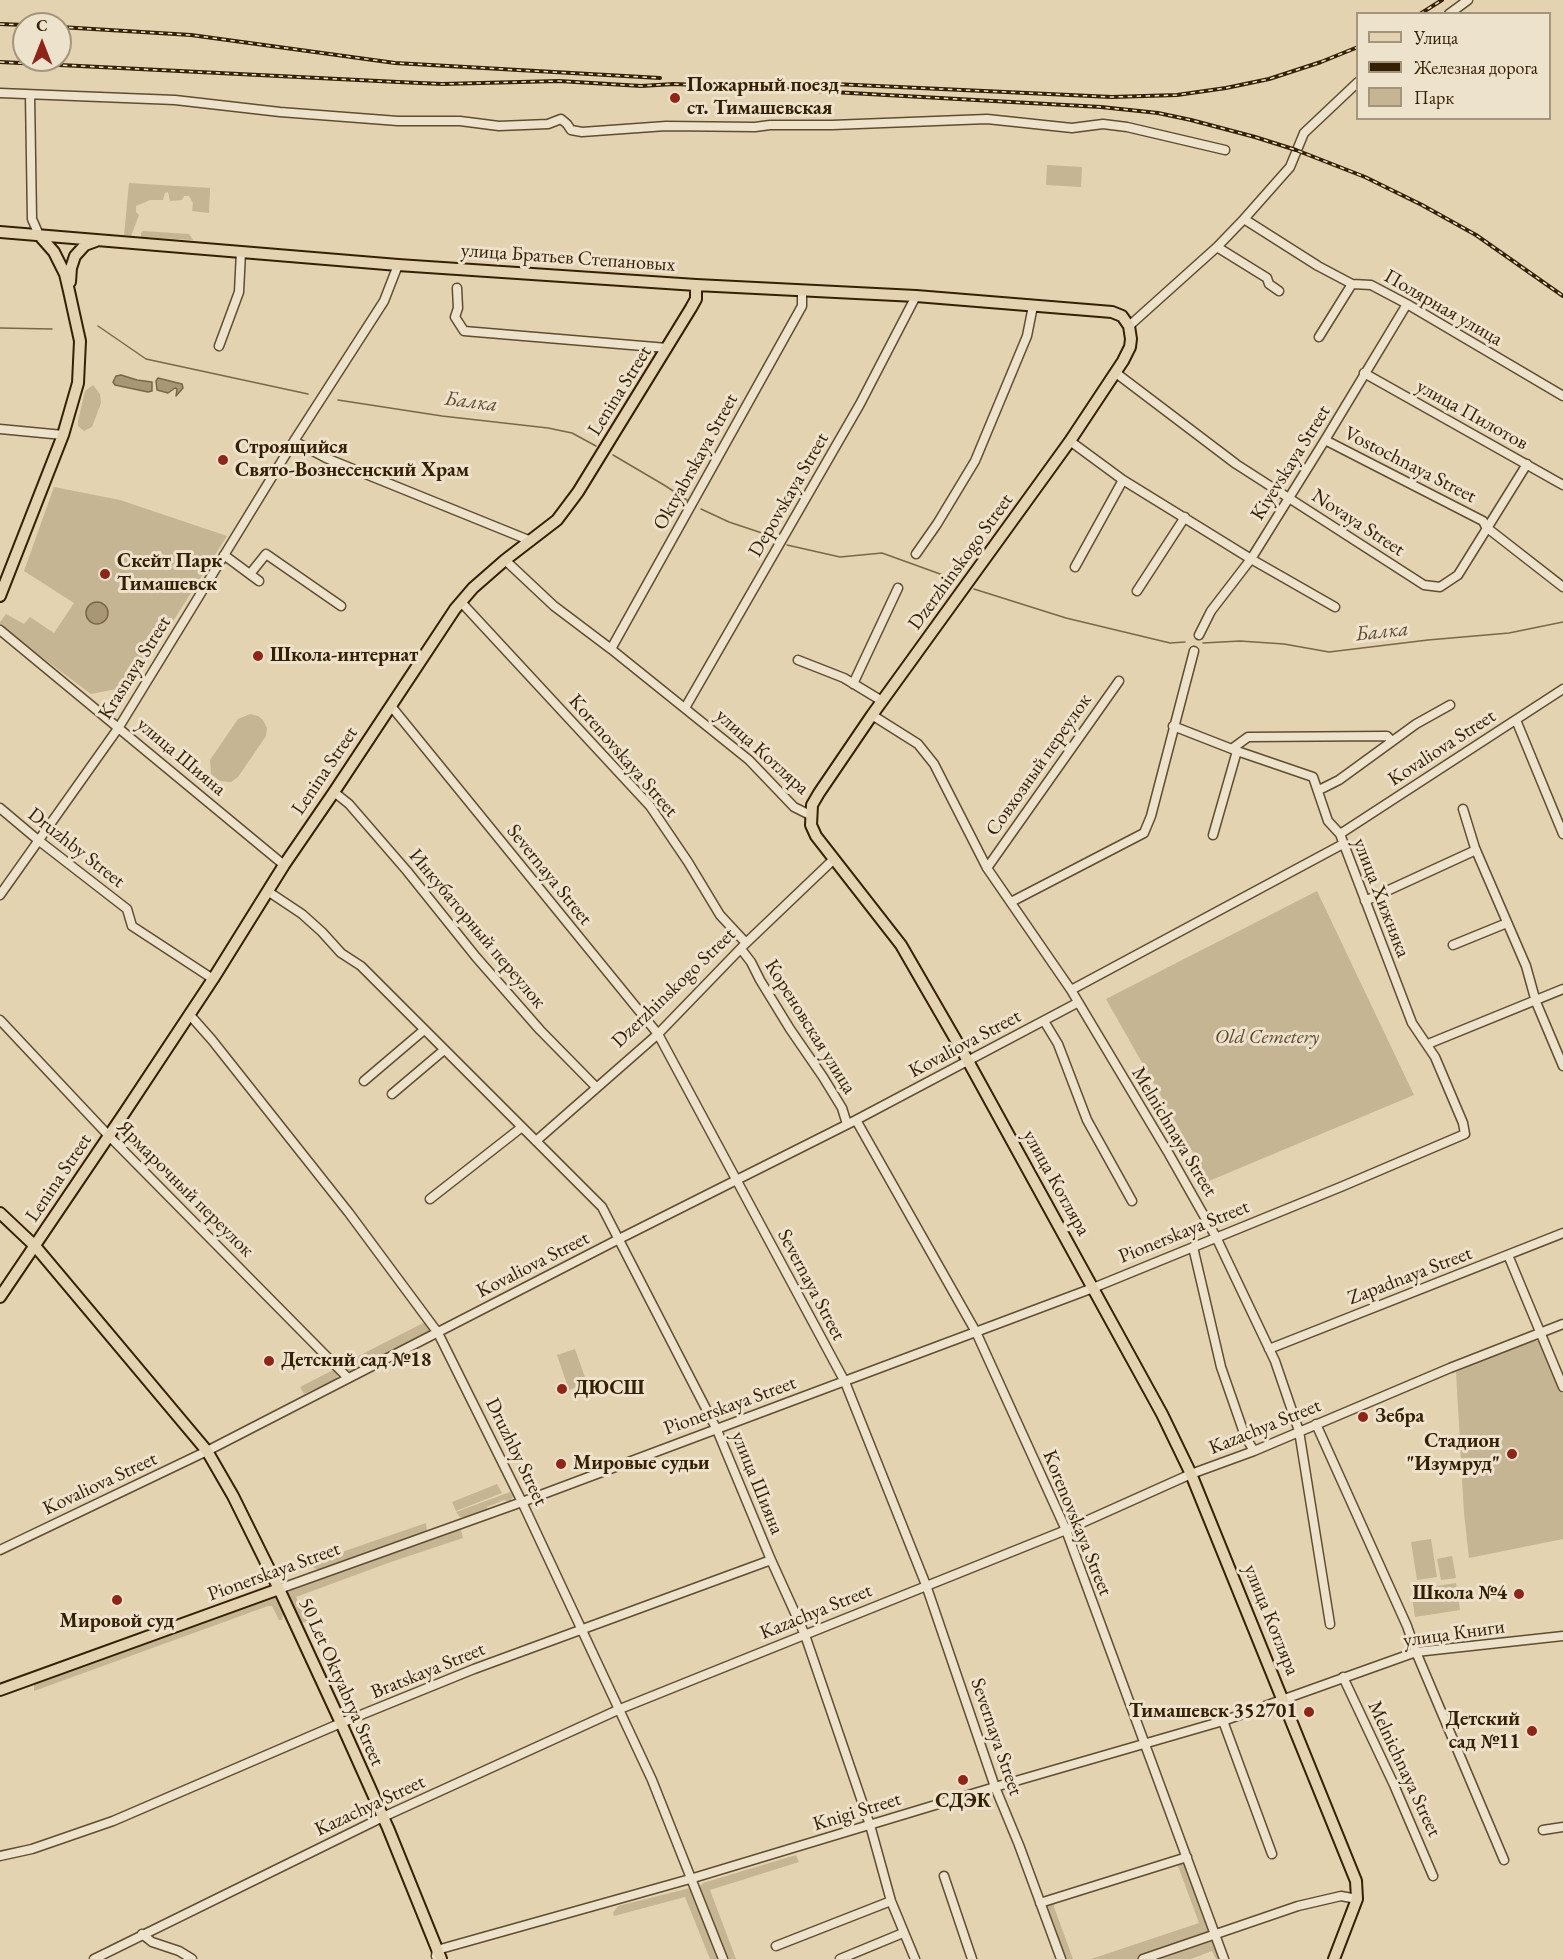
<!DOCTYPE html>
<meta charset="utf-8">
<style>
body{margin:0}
#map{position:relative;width:1563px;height:1959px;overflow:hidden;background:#e3d3b0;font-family:"EB Garamond",serif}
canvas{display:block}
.legend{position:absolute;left:1356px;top:12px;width:195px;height:108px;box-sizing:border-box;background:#ede2cc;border:2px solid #a3947c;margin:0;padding:8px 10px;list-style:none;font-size:18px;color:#352003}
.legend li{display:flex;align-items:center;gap:12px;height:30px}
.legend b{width:30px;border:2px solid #a3947c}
.north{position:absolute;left:12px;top:12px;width:60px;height:60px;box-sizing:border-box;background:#ede2cc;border:2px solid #a3947c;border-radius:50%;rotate:0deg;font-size:16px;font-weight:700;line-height:24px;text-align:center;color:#352003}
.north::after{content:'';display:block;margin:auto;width:21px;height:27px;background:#8f2418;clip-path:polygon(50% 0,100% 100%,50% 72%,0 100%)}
</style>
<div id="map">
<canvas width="1563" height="1959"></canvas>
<ul class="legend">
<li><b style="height:8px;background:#e3d3b0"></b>Улица</li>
<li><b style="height:8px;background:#352003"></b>Железная дорога</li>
<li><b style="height:16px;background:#c5b593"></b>Парк</li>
</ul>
<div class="north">С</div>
</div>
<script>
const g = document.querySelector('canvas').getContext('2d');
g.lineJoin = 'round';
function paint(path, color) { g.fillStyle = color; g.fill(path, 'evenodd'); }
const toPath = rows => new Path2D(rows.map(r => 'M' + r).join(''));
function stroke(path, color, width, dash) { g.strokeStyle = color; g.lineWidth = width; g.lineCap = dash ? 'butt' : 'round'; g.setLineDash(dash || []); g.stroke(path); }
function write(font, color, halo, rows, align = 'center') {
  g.font = font + ' "EB Garamond",serif'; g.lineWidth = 6; g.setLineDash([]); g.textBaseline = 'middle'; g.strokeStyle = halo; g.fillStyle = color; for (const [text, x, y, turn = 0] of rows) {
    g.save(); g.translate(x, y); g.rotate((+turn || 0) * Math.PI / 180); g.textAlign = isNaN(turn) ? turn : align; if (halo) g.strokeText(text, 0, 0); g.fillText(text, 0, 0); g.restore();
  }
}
const green = toPath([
 [1047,165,1082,167,1081,187,1046,185],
 [129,183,210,188,209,213,192,211,193,203,189,196,184,196,182,200,170,201,168,192,165,193,163,200,150,200,136,206,136,212,139,215,131,236,124,235],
 [143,231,189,234,193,240,143,237,141,237,141,233],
 [93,385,100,394,101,403,92,427,84,431,78,426,78,421,85,391],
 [54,487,120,500,227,536,132,686,91,694,0,626,0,622,6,614,24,624,30,617,54,633,74,603,24,571],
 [250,714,258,716,263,720,267,728,266,736,238,777,231,782,220,781,211,774,210,760,238,719],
 [1317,891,1414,1095,1209,1181,1106,999],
 [427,1321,431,1332,405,1346,354,1371,346,1371,339,1366],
 [1532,1340,1542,1342,1563,1395,1563,1539,1469,1558,1464,1513,1456,1372],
 [575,1349,587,1383,569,1390,557,1355],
 [335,1369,338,1375,335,1380,304,1394,300,1387],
 [497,1484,502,1493,456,1511,452,1502],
 [510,1492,513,1496,510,1502,504,1500,487,1507,487,1509,467,1517,460,1517,456,1512],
 [426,1523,427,1532,319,1570,314,1568,310,1563],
 [458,1528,461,1530,463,1538,388,1563,296,1597,307,1621,300,1624,287,1594,291,1589],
 [1431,1539,1437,1577,1417,1580,1411,1542],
 [1452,1556,1456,1578,1441,1580,1437,1559],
 [1456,1583,1460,1610,1415,1617,1411,1590],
 [274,1596,283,1614,282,1620,279,1620,272,1606,268,1606,34,1691,34,1682],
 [796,1855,799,1862,710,1890,736,1959,726,1959,700,1886,703,1883],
 [1184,1861,1211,1930,1210,1934,1138,1959,1091,1959,1199,1923,1177,1863],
 [690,1888,721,1959,710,1959,685,1897,614,1916,613,1913,618,1906],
 [1055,1902,1054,1907,1073,1959,1062,1959,1045,1904],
 [1210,1939,1214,1941,1222,1959,1216,1959,1212,1951,1191,1959,1152,1959]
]);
const water = toPath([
 [121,375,137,380,152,382,152,391,148,392,115,385,113,382,116,376,121,375],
 [158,378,182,384,183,388,176,396,177,389,175,388,168,393,157,390,156,381,158,378],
 '86 613a11 11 0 1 1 22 0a11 11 0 1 1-22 0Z'
]);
const stream = toPath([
 [98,326,146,359,308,394],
 [0,328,52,329],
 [338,400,442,416,548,428,572,433,596,446],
 [613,455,664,485,687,500],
 [701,509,729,522,765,534,776,541],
 [787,545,840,557,882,553,954,579],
 [974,589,1066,618,1170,643,1185,642],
 [1203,643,1240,641,1284,644,1329,652,1428,640,1509,633,1563,622]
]);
const minor = toPath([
 [1449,14,1468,0],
 [0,93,175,100,280,112,398,121,460,121,499,126,548,124,561,119,567,124,571,130,582,132,666,126,755,127,770,125,832,125,987,119,1072,128,1103,124,1127,127,1225,150],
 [30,95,32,219,39,235],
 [1244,219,1318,266,1352,284,1371,285,1407,304,1563,396],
 [1217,247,1267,278,1269,284,1279,291],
 [457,288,458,308,455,317,464,331,667,348],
 [1129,326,1217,247,1244,219,1290,167,1304,133,1358,82],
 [1319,337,1352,284],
 [219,346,239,292,241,252],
 [1116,373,1236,464,1424,585,1440,587,1458,575,1527,464],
 [1364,373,1563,485],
 [0,429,63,435],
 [1325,440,1483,521,1486,527,1563,587],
 [294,441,326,458,531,541],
 [1070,441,1123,480,1251,559,1335,607],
 [916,554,937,524,975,461,1027,336,1033,306],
 [224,555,259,581],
 [505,560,554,606,611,649,749,760,794,807,810,815],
 [1075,567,1123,480],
 [250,574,266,554,341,606],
 [1137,591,1185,517],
 [461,602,650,806,688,862,720,915,746,943],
 [0,630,284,865],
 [1199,635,1211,611,1251,559,1325,440,1407,304],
 [611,649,802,306,802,290],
 [798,660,844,678,882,701],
 [853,684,898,588],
 [391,706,658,1034,845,1382,926,1585,995,1787,1019,1845,1061,1959],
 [685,708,860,404,916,296],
 [872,715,918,744,934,764,987,868,1071,990,1169,1154,1216,1237,1275,1361,1299,1431,1330,1624],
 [1516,720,1563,834],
 [1233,748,1248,737,1387,736,1392,741],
 [1319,790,1339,780,1416,724,1450,705],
 [334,792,349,804,407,871,476,957,540,1030,596,1087],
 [0,808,38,840,127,909,132,926,213,979],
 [1463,809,1475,848,1526,966,1536,1002,1563,1066],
 [1340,834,1563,689],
 [1213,835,1237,751],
 [987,868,1119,681],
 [269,892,302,914,322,932,341,953,361,966,602,1207,717,1430,771,1560,805,1635,870,1825,891,1901,915,1959],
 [0,895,119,727,294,441,384,301,398,265],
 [1365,901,1476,850],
 [1011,902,1144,833,1151,816,1194,651],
 [1453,945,1507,923],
 [741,949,751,962,760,980,790,1029,823,1077,842,1108,847,1124],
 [1071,990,1343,844],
 [189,1014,212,1040,349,1213,438,1333,522,1502,652,1780,723,1959],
 [0,1020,109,1136,348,1378],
 [1044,1021,1058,1044,1087,1120,1132,1201],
 [1428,1044,1563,989],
 [364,1081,424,1030],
 [392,1094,444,1050],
 [856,1120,976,1332,1066,1530,1224,1959],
 [536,1141,658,1034,746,943,834,859],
 [430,1199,522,1127],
 [1193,1247,1221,1367,1245,1436,1254,1451],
 [1508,1255,1563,1387],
 [1269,1349,1563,1233],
 [1316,1424,1407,1626,1416,1652,1504,1860],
 [0,1550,207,1451,619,1239,856,1120,1077,1003],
 [279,1589,522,1502,1093,1288,1343,1186,1465,1134,1463,1123,1435,1057,1412,1023,1340,834,1328,821,1313,777,1237,751,1173,726],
 [1343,1677,1394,1785,1433,1876],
 [1223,1721,1272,1854],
 [1543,1830,1563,1827],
 [0,1856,32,1849,113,1821,341,1723,474,1669,771,1560],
 [944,1876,972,1959],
 [1040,1903,1187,1857],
 [142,1934,152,1942,179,1951,192,1959],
 [776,1946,891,1901],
 [436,1956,437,1950,690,1879,995,1787,1223,1721,1416,1652,1563,1636],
 [94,1959,383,1817,620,1709,1066,1530,1191,1474,1254,1451,1450,1368,1563,1324],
 [840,1959,903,1933],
 [1143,1959,1298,1906,1341,1896,1357,1899]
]);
const major = toPath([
 [0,232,398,265,696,285,916,296,1112,312,1122,316,1129,326,1131,339,1130,347,1123,361,1070,441,872,715,819,793,812,805,811,825,816,836,901,945,968,1061,1162,1414,1191,1474,1356,1881,1357,1899,1334,1959],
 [70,282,71,268,75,256,85,245,96,241],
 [0,596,63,435,78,383,80,341,69,291,65,274,54,252,39,235],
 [0,1213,35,1246,207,1451,233,1496,279,1589,341,1723,388,1828,441,1959],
 [0,1297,125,1112,213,979,284,865,334,792,455,609,473,588,505,560,557,520,578,492,691,308,696,299,696,285],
 [0,1690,279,1589]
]);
const rail = toPath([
 [1420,14,1442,0],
 [0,24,24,25],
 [60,27,191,35,395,63,660,78],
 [0,62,398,82,442,84,559,81,641,86,674,84,743,87,1101,107,1158,113,1191,120,1255,137,1296,150,1365,177,1422,205,1476,235,1563,296],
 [813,83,1112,97,1177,95,1226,88,1269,79,1321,62,1358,47]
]);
const markers = [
 [675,98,6,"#8f2418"],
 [223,460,6,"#8f2418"],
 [105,574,6,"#8f2418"],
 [258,656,6,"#8f2418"],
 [269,1361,6,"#8f2418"],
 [562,1389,6,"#8f2418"],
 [1363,1417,6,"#8f2418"],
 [1512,1454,6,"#8f2418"],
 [561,1464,6,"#8f2418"],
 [1519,1594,6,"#8f2418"],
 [117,1600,6,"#8f2418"],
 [1309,1712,6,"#8f2418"],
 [1532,1731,6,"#8f2418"],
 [963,1780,6,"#8f2418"]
];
const poiNames = [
 ["Пожарный поезд",687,86],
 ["ст. Тимашевская",687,109],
 ["Строящийся",235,448],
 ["Свято-Вознесенский Храм",235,471],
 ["Скейт Парк",117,562],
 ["Тимашевск",117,585],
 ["Школа-интернат",270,656],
 ["Детский сад №18",281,1361],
 ["ДЮСШ",574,1389],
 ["Зебра",1375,1417],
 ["Стадион",1500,1442,"right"],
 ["\"Изумруд\"",1500,1465,"right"],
 ["Мировые судьи",573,1464],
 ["Школа №4",1507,1594,"right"],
 ["Мировой суд",117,1622,"center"],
 ["Тимашевск 352701",1297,1712,"right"],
 ["Детский",1520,1720,"right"],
 ["сад №11",1520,1743,"right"],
 ["СДЭК",963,1802,"center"]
];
const streetNames = [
 ["улица Братьев Степановых",568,258,4],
 ["Полярная улица",1443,308,30],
 ["Lenina Street",620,391,-58],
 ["улица Пилотов",1472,415,29],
 ["Oktyabrskaya Street",696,462,-61],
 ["Kiyevskaya Street",1291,463,-58],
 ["Vostochnaya Street",1410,465,27],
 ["Depovskaya Street",789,495,-60],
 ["Novaya Street",1358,523,33],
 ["Dzerzhinskogo Street",961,562,-54],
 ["Krasnaya Street",135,668,-58],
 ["Kovaliova Street",1442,748,-33],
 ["улица Котляра",762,752,42],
 ["Korenovskaya Street",623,756,49],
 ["улица Шияна",181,757,40],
 ["Совхозный переулок",1039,765,-55],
 ["Lenina Street",325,771,-56],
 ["Druzhby Street",76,848,38],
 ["Severnaya Street",549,875,51],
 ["улица Хижняка",1381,898,69],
 ["Инкубаторный переулок",477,929,50],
 ["Dzerzhinskogo Street",674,988,-44],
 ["Кореновская улица",810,1027,58],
 ["Kovaliova Street",965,1044,-28],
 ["Melnichnaya Street",1174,1132,59],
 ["Lenina Street",59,1178,-56],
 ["улица Котляра",1056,1183,61],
 ["Ярмарочный переулок",185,1189,45],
 ["Pionerskaya Street",1184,1232,-22],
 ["Kovaliova Street",533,1265,-27],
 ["Zapadnaya Street",1410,1276,-21],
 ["Severnaya Street",811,1285,62],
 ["Pionerskaya Street",730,1406,-20],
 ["Kazachya Street",1265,1427,-22],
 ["Druzhby Street",516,1452,64],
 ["улица Шияна",757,1483,68],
 ["Kovaliova Street",100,1484,-25],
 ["Korenovskaya Street",1077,1523,68],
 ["Pionerskaya Street",274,1572,-20],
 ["Kazachya Street",816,1612,-22],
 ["улица Котляра",1271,1620,68],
 ["улица Книги",1454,1634,-8],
 ["Bratskaya Street",428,1671,-22],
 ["50 Let Oktyabrya Street",341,1682,66],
 ["Severnaya Street",996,1737,71],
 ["Melnichnaya Street",1404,1769,65],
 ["Kazachya Street",370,1806,-25],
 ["Knigi Street",857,1812,-17]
];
const parkNames = [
 ["Old Cemetery",1267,1038]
];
const waterNames = [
 ["Балка",471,402,7],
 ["Балка",1382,632,-6]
];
paint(green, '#c5b593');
paint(water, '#a89675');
stroke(water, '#7a6747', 1.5);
stroke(stream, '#7a6747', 1.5);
stroke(minor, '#604d2e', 11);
stroke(major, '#352003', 14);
stroke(minor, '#ede2cc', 8);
stroke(major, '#e3d3b0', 10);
stroke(rail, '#352003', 4);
stroke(rail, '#ede2cc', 1.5, [4.5]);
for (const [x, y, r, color] of markers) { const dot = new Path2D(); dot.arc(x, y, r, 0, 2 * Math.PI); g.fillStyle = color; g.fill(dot); stroke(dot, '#ede2cc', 2); }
write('bold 20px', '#352003', '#ede2cc', poiNames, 'left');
write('20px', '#352003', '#ede2cc', streetNames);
write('italic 20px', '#594527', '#ede2cc', parkNames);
write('italic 21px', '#5d492b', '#ede2cc', waterNames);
</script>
